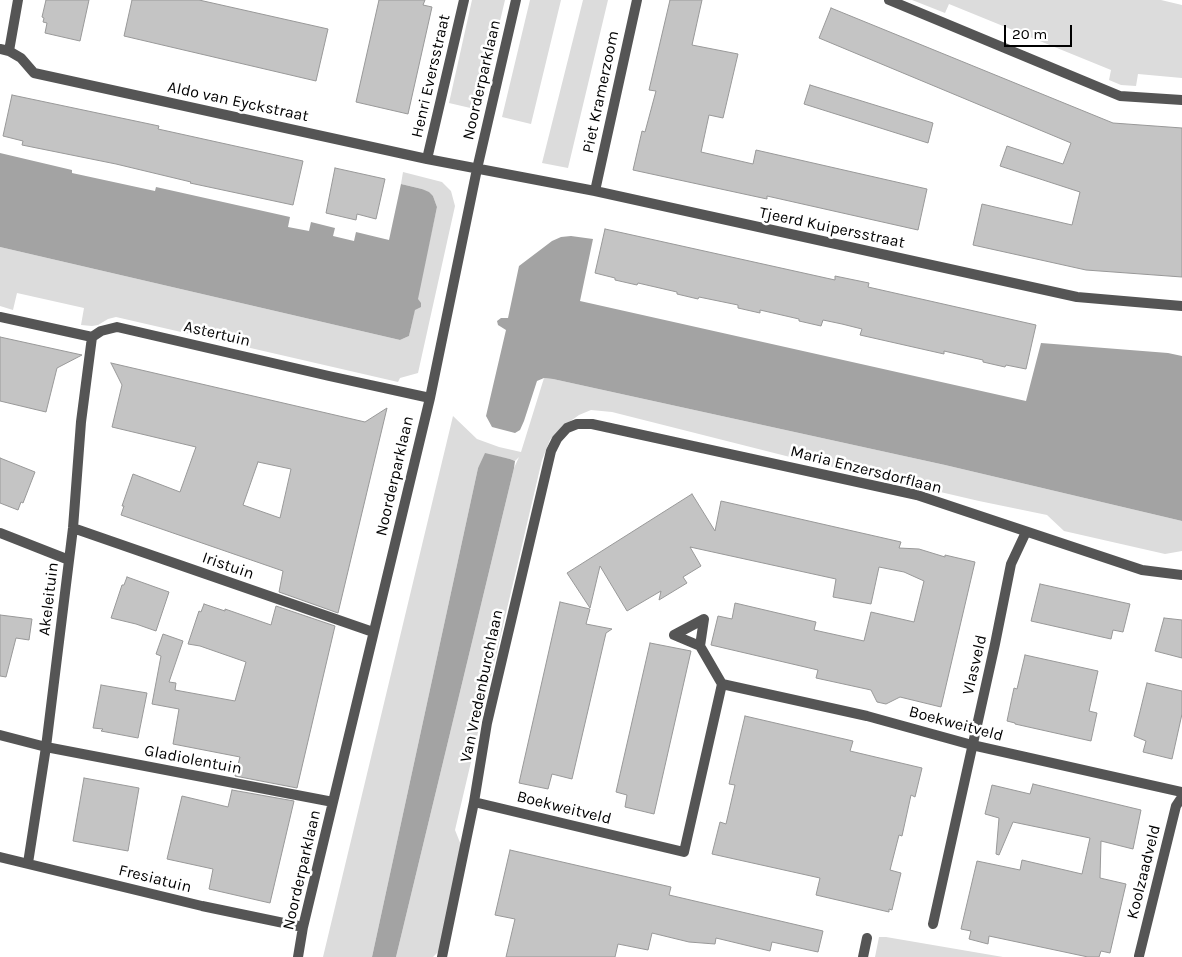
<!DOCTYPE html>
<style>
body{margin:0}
#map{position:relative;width:1182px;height:957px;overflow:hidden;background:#fff;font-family:Karla,sans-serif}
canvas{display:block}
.scale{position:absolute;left:1004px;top:25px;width:68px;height:22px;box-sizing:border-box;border:2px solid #000;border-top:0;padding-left:6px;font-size:15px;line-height:18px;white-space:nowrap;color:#000;-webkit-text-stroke:4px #fff;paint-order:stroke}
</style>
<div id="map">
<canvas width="1182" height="957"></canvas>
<div class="scale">20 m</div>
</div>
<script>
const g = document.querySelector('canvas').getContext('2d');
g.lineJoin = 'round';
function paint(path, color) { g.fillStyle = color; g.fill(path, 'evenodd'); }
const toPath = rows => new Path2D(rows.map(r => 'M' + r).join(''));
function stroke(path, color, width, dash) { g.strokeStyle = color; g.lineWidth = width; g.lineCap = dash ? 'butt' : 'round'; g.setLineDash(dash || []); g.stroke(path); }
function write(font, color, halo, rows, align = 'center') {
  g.font = font + ' Karla,sans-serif'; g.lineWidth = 5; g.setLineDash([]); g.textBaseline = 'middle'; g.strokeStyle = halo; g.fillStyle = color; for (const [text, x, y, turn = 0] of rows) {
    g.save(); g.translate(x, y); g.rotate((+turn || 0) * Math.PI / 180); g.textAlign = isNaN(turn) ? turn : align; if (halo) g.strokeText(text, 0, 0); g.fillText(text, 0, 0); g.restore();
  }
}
const green = toPath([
 [472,0,505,0,479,110,449,103],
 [530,0,561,0,531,124,502,117],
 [583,0,608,0,568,168,542,163],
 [912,0,1161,0,1182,5,1182,78,1138,74,1136,86,1121,85,1109,80,1111,70,949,4,945,13],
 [403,172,442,182,451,191,455,206,418,373,400,378,398,382,116,317,108,319,98,325,92,326,81,325,84,308,17,293,13,310,0,306,0,247,400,340,409,336,437,207,433,196,422,189,401,184],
 [544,378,553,379,945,465,1182,521,1182,551,1165,554,1064,531,1047,515,979,501,790,457,612,412,591,410,579,415,562,427,550,440,542,460,455,830,461,845,442,948,433,957,396,957,514,468,519,457,515,461,510,459,485,454,478,468,372,957,323,957,453,416,477,439,499,447,521,452],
 [879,937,886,937,1003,957,875,957]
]);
const water = toPath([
 [0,153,72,170,72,173,155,191,156,187,290,217,288,227,309,231,311,222,335,228,333,236,354,241,356,232,389,240,401,184,422,189,429,192,433,196,437,207,418,299,421,303,421,307,415,310,409,336,400,340,0,247],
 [571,236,593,239,580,301,1026,401,1041,343,1168,353,1182,356,1182,521,945,465,553,379,544,378,537,381,524,421,520,430,515,433,492,427,486,416,506,330,498,325,497,321,501,318,508,318,519,266,552,241,561,237],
 [485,453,510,459,515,461,514,468,396,957,372,957,478,468]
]);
const building = toPath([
 [46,0,89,0,80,41,45,33,47,23,43,22,44,18,42,17,46,0],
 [132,0,199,0,328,29,316,81,124,36,132,0],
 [379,0,425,0,423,5,432,7,408,114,356,102,379,0],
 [670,0,702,0,692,45,738,54,723,118,709,115,701,152,753,164,756,150,927,189,918,230,767,196,767,199,633,170,642,131,645,132,656,91,649,90,670,0],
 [831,8,1113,123,1182,128,1182,277,1086,270,973,245,982,204,1072,225,1080,192,1000,166,1007,146,1063,164,1071,143,819,38,831,8],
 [810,85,933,123,928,143,804,104,810,85],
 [12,95,159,126,158,129,303,161,293,205,190,183,191,182,116,164,22,145,23,141,3,136,12,95],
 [335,168,385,179,376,219,357,214,356,220,326,213,335,168],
 [605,229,835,280,835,276,869,283,868,287,1036,325,1026,369,1006,365,1005,367,983,362,983,360,944,351,944,354,860,335,862,329,842,324,823,320,821,326,799,321,799,319,760,310,760,313,738,308,738,305,699,297,698,299,677,294,677,292,638,283,637,285,615,280,615,278,595,273,605,229],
 [0,337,82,355,57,368,46,412,0,401,0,337],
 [111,363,365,422,387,408,338,613,279,592,283,571,121,515,124,506,122,506,133,474,180,492,196,447,112,427,122,385,111,363],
 [258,462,291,469,280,518,243,505,258,462],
 [0,458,35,472,23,503,21,502,18,510,0,503,0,458],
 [692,494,715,531,721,501,901,542,899,548,919,549,945,557,945,555,975,562,941,707,900,697,886,704,877,702,871,690,816,678,818,670,711,645,718,616,732,619,735,603,816,622,814,630,864,641,871,612,914,622,924,581,904,572,879,567,871,604,833,597,836,579,690,547,701,566,683,577,687,583,659,600,661,591,627,611,600,566,590,608,567,573,692,494],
 [127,577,169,592,156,631,136,624,111,618,122,585,124,585,127,577],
 [1040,584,1130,604,1123,632,1113,630,1111,639,1031,621,1040,584],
 [560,602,590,609,586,624,612,629,606,633,572,779,552,774,548,789,519,783,560,602],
 [204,604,225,611,225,609,271,625,276,606,335,626,297,788,235,776,240,757,173,744,179,709,152,704,161,656,156,654,163,634,183,641,169,682,176,683,175,690,235,701,246,662,200,646,188,644,199,611,201,612,204,604],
 [0,615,32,619,29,640,16,638,6,677,0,676,0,615],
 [1164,618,1182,620,1182,658,1155,651,1164,618],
 [650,643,691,651,654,814,625,807,627,795,616,792,650,643],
 [1025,655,1098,671,1089,711,1097,713,1091,741,1015,724,1015,723,1007,721,1014,688,1017,689,1025,655],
 [1147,683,1182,691,1182,714,1172,759,1143,752,1146,741,1134,736,1147,683],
 [101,685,147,693,138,738,101,731,103,729,93,728,101,685],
 [745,716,853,741,850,751,922,768,915,797,911,795,902,836,899,835,890,870,901,873,892,910,889,909,889,912,816,895,820,878,712,854,720,822,726,824,735,785,729,784,745,716],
 [84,778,139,788,128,851,73,841,84,778],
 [1033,784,1141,810,1133,849,1101,841,1100,878,1126,884,1110,953,1101,951,1099,957,1088,957,989,936,988,944,969,939,971,931,961,929,977,861,1020,870,1022,860,1082,874,1090,838,1013,822,999,855,996,854,999,818,985,814,992,785,1030,794,1033,784],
 [232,790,294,801,270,903,209,889,213,869,167,859,182,796,228,807,232,790],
 [510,850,671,887,669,895,823,931,818,952,772,942,770,951,716,938,715,944,689,942,652,933,648,950,618,944,615,957,506,957,515,919,495,915,510,850]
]);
const street = toPath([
 [889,0,1120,96,1182,100],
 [0,49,9,51,21,58,34,73,427,159,595,191,1077,297,1182,306],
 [9,51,18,0],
 [427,159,464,0],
 [595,191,637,0],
 [0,317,92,337,101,331,117,327,329,376,430,398],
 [73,528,373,632],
 [0,533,69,560],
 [700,646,674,635,704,619,700,646,722,684],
 [0,735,46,747,333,802],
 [474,802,684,852,722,684,867,716,972,745,1182,792],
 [0,857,202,906,303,927],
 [28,863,46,747,73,528,81,422,92,337],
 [933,924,995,644,1011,564,1026,532],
 [1139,956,1176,806,1182,797],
 [298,957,303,927,430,398,477,169,516,0],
 [442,957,474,802,487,723,551,451,557,439,567,428,577,424,592,424,917,495,1142,570,1182,575],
 [863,957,867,938]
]);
const streetNames = [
 ["Henri Eversstraat",431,76,-77],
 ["Noorderparklaan",482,80,-77],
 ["Piet Kramerzoom",601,92,-78],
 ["Aldo van Eyckstraat",238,102,12],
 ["Tjeerd Kuipersstraat",832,228,12],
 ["Astertuin",217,334,13],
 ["Maria Enzersdorflaan",866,470,14],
 ["Noorderparklaan",395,476,-77],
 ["Iristuin",228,566,19],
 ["Akeleituin",49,599,-83],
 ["Vlasveld",975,665,-77],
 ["Van Vredenburchlaan",482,686,-78],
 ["Boekweitveld",956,724,15],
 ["Gladiolentuin",193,760,11],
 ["Boekweitveld",564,808,14],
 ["Noorderparklaan",302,870,-77],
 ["Koolzaadveld",1144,872,-76],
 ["Fresiatuin",155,879,14]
];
paint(green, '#dcdcdc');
paint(water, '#a3a3a3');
paint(building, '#c4c4c4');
stroke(building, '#999', 1);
stroke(street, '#555', 10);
write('16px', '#000', '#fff', streetNames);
</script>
